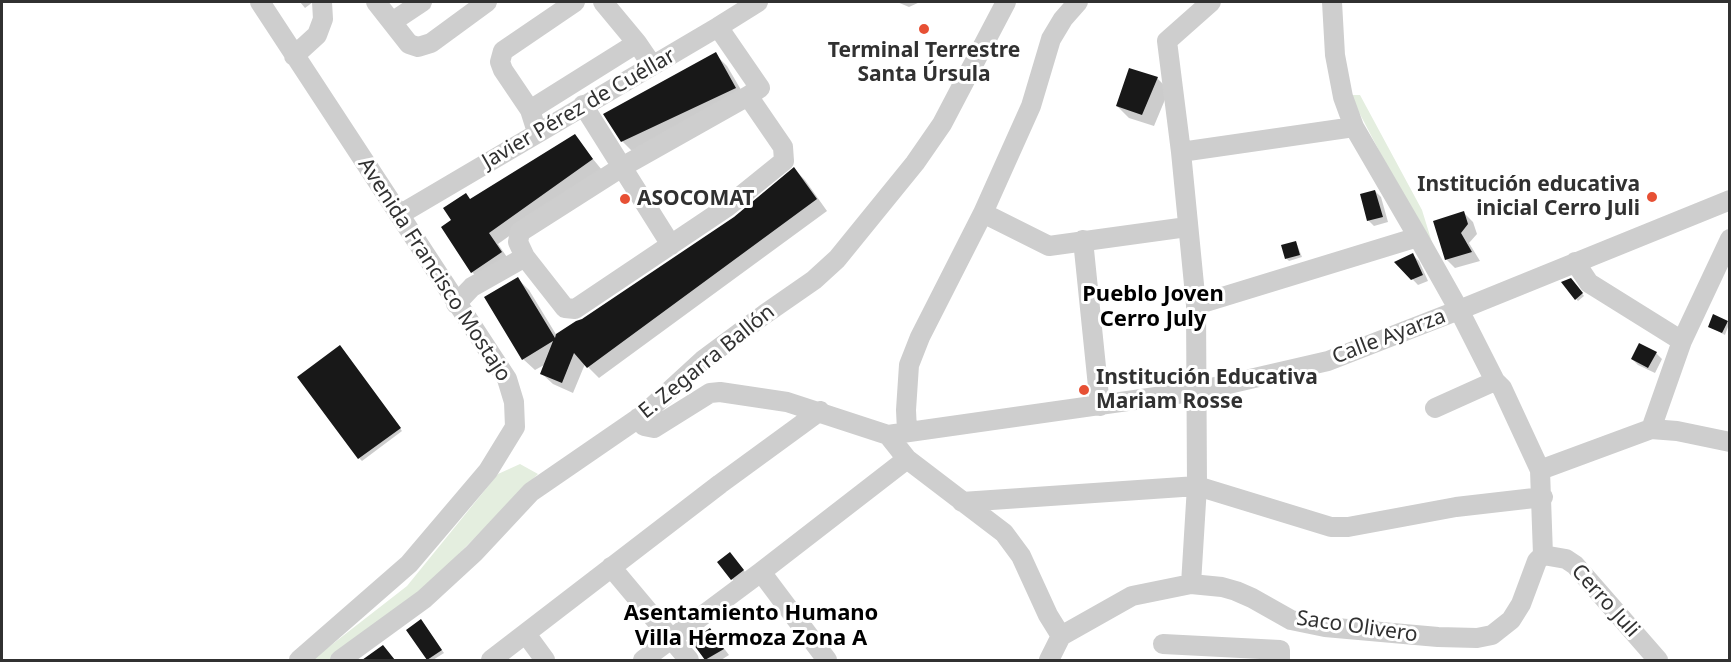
<!DOCTYPE html>
<meta charset="utf-8">
<style>
body{margin:0}
#map{position:relative;width:1731px;height:662px;overflow:hidden;background:#fff;font-family:"Noto Sans",sans-serif}
canvas{display:block}
.frame{position:absolute;inset:0;border:3px solid #313131;pointer-events:none}
</style>
<div id="map">
<canvas width="1731" height="662"></canvas>
<div class="frame"></div>
</div>
<script>
const g = document.querySelector('canvas').getContext('2d');
g.lineJoin = 'round';
function paint(path, color) { g.fillStyle = color; g.fill(path, 'evenodd'); }
const toPath = rows => new Path2D(rows.map(r => 'M' + r).join(''));
function stroke(path, color, width, dash) { g.strokeStyle = color; g.lineWidth = width; g.lineCap = dash ? 'butt' : 'round'; g.setLineDash(dash || []); g.stroke(path); }
function write(font, color, halo, rows, align = 'center') {
  g.font = font + ' "Noto Sans",sans-serif'; g.lineWidth = 6; g.setLineDash([]); g.textBaseline = 'middle'; g.strokeStyle = halo; g.fillStyle = color; for (const [text, x, y, turn = 0] of rows) {
    g.save(); g.translate(x, y); g.rotate((+turn || 0) * Math.PI / 180); g.textAlign = isNaN(turn) ? turn : align; if (halo) g.strokeText(text, 0, 0); g.fillText(text, 0, 0); g.restore();
  }
}
const green = toPath([
 [1350,95,1360,95,1422,210,1434,249,1410,210],
 [520,464,538,474,415,598,330,660,312,660,407,586,498,474]
]);
const shadow = toPath([
 [300,2,313,2,305,8],
 [897,2,920,2,909,7],
 [715,54,727,66,747,100,634,153,622,141],
 [1157,78,1169,90,1154,126,1129,118,1117,106],
 [574,136,602,170,498,244,511,263,482,282,472,272,453,221],
 [794,169,805,180,827,211,599,378,585,364,573,393,553,384,541,373,546,364,535,370,523,359,518,279,529,290,557,336,735,218],
 [1375,191,1381,197,1388,222,1374,226,1368,220],
 [1464,213,1473,222,1477,234,1469,243,1480,261,1455,268,1446,259],
 [1296,242,1302,257,1289,261,1286,258],
 [1413,255,1419,261,1428,281,1418,285,1396,262],
 [1573,282,1584,296,1578,301,1576,299],
 [1727,322,1729,324,1725,335,1710,327],
 [342,350,402,431,362,461,359,458],
 [1656,353,1662,359,1655,373,1638,365,1632,359],
 [736,560,748,576,738,585,732,579],
 [424,624,444,653,433,660,428,660,408,630],
 [710,630,729,655,721,660,707,660,693,642]
]);
const building = toPath([
 [716,52,736,88,621,142,603,114],
 [1129,68,1158,77,1142,115,1116,106],
 [575,134,593,159,489,233,502,252,471,273,441,227,451,220,443,208,466,193,470,199],
 [794,167,817,199,587,368,574,353,562,383,540,374,553,341,522,360,484,297,518,277,555,338,556,334,576,321,582,319,734,217],
 [1375,190,1383,217,1367,221,1360,194],
 [1464,211,1468,224,1461,233,1472,252,1445,260,1433,221],
 [1296,241,1300,255,1285,259,1281,245],
 [1413,253,1423,275,1411,280,1394,262],
 [1571,278,1583,293,1575,300,1561,282],
 [1713,314,1728,321,1722,333,1708,327],
 [1639,343,1657,352,1648,368,1631,359],
 [340,345,401,428,358,459,297,377],
 [730,552,744,570,731,580,717,562],
 [421,619,442,650,427,660,406,630],
 [710,628,724,649,705,660,691,641],
 [383,645,395,660,362,660]
]);
const minor = toPath([
 [260,2,507,379,514,402,515,427,488,471,409,564,299,660],
 [376,2,409,44,418,47,431,43,487,2],
 [603,2,637,43],
 [1332,2,1335,55,1343,97,1354,127,1418,237,1459,310,1495,381,1502,388,1540,470,1543,555],
 [392,22,422,2],
 [718,27,760,88,748,96,783,147,784,161,727,207,575,309,565,308,525,257,518,242,520,232,622,167,748,96],
 [294,56,317,35,323,19,322,2],
 [583,105,671,245],
 [530,110,503,70,500,62,503,51,575,2],
 [537,132,530,110,637,43,652,65],
 [1181,152,1354,127],
 [983,213,1049,246,1187,227],
 [399,215,718,27,758,2],
 [1083,240,1100,406],
 [1575,262,1589,283,1682,341],
 [456,304,472,287,525,257],
 [1196,305,1418,237],
 [1435,408,1495,381],
 [638,418,644,426,654,428,710,393,720,392,787,402,888,435,907,459,1004,533,1021,556,1048,615,1061,636],
 [1651,429,1682,341,1730,239],
 [907,431,906,410,909,365,920,337,983,213,1031,106,1051,39,1063,19,1078,2],
 [888,435,1198,391,1328,361,1459,310,1730,200],
 [1540,470,1651,429,1677,431,1730,442],
 [962,502,1197,486,1331,527,1348,527,1456,507,1543,497],
 [1543,555,1566,559,1575,565,1658,660],
 [611,567,689,660],
 [761,572,827,660],
 [1191,584,1197,486,1196,305,1181,152,1167,41,1211,2],
 [526,634,545,660],
 [1163,644,1280,650,1280,660],
 [340,660,424,599,474,553,531,492,643,415,703,360,765,314,814,280,837,259,915,163,942,124,1006,2],
 [491,660,720,484,820,411],
 [643,660,761,572,907,459],
 [1049,660,1061,636,1132,596,1191,584,1222,587,1236,591,1252,598,1291,620,1325,627,1438,637,1477,638,1492,635,1511,620,1521,604,1537,561,1543,555]
]);
const markers = [
 [924,29,6,"#e75034"],
 [1652,197,6,"#e75034"],
 [625,199,6,"#e75034"],
 [1084,390,6,"#e75034"]
];
const poiNames = [
 ["Terminal Terrestre",924,51,"center"],
 ["Santa Úrsula",924,75,"center"],
 ["Institución educativa",1640,185,"right"],
 ["inicial Cerro Juli",1640,209,"right"],
 ["ASOCOMAT",637,199],
 ["Institución Educativa",1096,378],
 ["Mariam Rosse",1096,402]
];
const streetNames = [
 ["Javier Pérez de Cuéllar",579,109,-30],
 ["Avenida Francisco Mostajo",434,270,57],
 ["Calle Ayarza",1389,337,-21],
 ["E. Zegarra Ballón",707,362,-39],
 ["Cerro Juli",1605,601,48],
 ["Saco Olivero",1357,627,8]
];
const neighbourhoodNames = [
 ["Pueblo Joven",1153,295],
 ["Cerro July",1153,320],
 ["Asentamiento Humano",751,614],
 ["Villa Hermoza Zona A",751,639]
];
paint(green, '#e4eedf');
paint(shadow, '#0003');
paint(building, '#181818');
stroke(minor, '#cecece', 20);
for (const [x, y, r, color] of markers) { const dot = new Path2D(); dot.arc(x, y, r, 0, 2 * Math.PI); g.fillStyle = color; g.fill(dot); stroke(dot, '#fff', 2); }
write('bold 21px', '#313131', '#fff', poiNames, 'left');
write('21px', '#313131', '#fff', streetNames);
write('bold 22px', '#000', '#fff', neighbourhoodNames);
</script>
